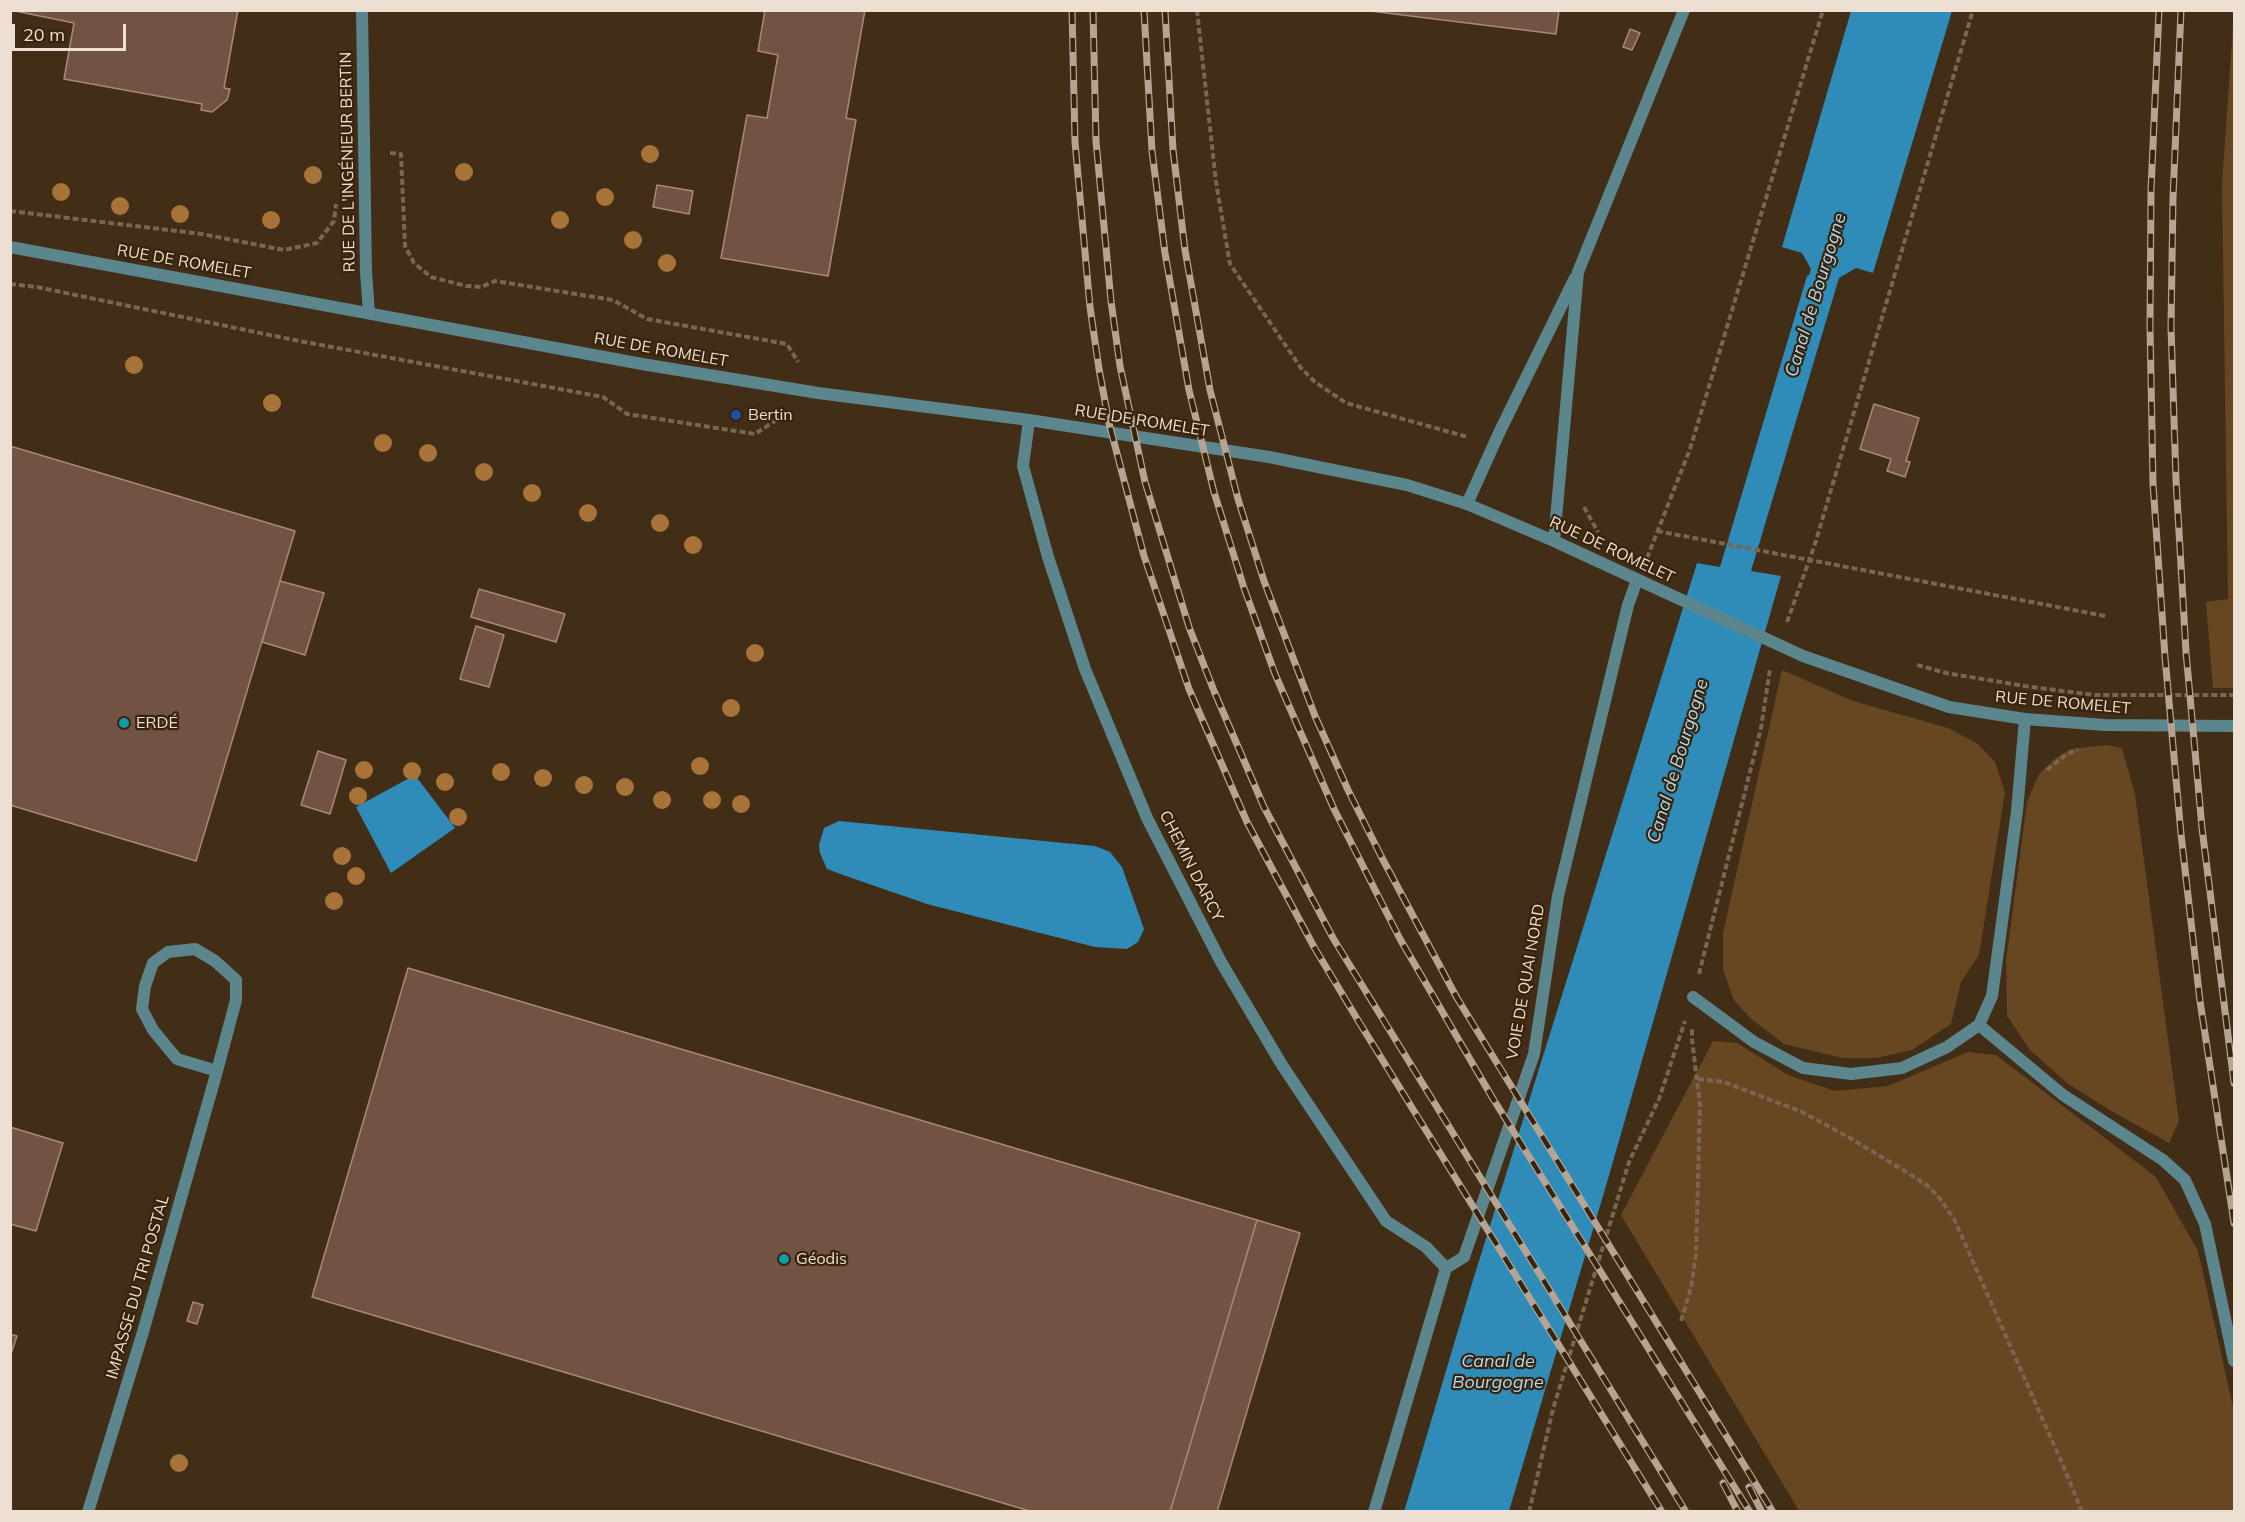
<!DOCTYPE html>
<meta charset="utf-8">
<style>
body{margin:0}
#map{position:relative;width:2245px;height:1522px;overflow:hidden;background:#422d16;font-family:Mulish,sans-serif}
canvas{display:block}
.frame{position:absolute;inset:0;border:12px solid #eddfd2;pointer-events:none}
.scale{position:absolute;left:12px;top:24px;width:114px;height:27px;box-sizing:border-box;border:3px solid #eddfd2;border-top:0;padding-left:8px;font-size:18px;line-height:21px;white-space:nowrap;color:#eddfd2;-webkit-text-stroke:4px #38230b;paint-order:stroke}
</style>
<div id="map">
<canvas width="2245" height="1522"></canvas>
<div class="frame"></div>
<div class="scale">20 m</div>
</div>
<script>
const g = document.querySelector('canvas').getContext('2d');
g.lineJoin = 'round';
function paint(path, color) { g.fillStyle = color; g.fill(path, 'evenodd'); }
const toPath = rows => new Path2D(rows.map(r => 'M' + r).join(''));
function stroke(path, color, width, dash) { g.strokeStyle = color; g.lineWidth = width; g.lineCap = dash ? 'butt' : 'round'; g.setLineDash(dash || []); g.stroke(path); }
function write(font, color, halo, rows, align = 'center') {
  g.font = font + ' Mulish,sans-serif'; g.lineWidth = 4.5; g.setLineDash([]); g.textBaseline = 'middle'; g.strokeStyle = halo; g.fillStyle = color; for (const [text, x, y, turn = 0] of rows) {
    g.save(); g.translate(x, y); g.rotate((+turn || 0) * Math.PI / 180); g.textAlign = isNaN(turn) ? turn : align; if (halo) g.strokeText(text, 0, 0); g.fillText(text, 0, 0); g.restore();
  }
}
const green = toPath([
 [2234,11,2234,688,2213,688,2206,602,2228,599,2222,185],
 [1782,670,1853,701,1948,728,1978,744,1995,762,2005,792,1979,955,1961,982,1951,1024,1912,1050,1876,1058,1842,1058,1784,1044,1751,1019,1734,1000,1723,970,1723,933],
 [2107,745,2122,748,2135,794,2179,1121,2169,1143,2111,1111,2067,1083,2030,1050,2007,1016,2006,961,2027,802,2039,774,2056,758,2071,749],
 [1713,1041,1737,1043,1788,1075,1835,1091,1888,1086,1968,1052,1996,1055,2156,1177,2198,1251,2234,1411,2234,1511,1799,1511,1621,1215]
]);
const water = toPath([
 [1851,11,1952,11,1873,273,1856,268,1839,278,1751,571,1781,576,1608,1179,1509,1511,1404,1512,1473,1280,1697,563,1720,567,1807,276,1809,275,1811,269,1802,253,1782,247],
 [415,775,455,828,391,873,356,807],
 [839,821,1095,846,1110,852,1122,867,1144,929,1138,942,1127,949,1095,947,927,904,846,876,827,869,820,853,819,845,824,828]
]);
const building = toPath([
 [10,10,238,10,224,88,230,89,227,100,212,112,201,110,202,104,64,79,74,23,10,10],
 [765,10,865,10,846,118,856,120,828,276,721,258,747,115,767,118,778,55,758,51,765,10],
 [1362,10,1559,10,1556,34,1362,10],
 [1630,29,1640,33,1632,50,1623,47,1630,29],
 [657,185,693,191,689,214,653,207,657,185],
 [1874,404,1919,418,1906,461,1910,462,1905,477,1887,471,1891,459,1860,449,1874,404],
 [10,446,295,531,196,861,10,805,10,446],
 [280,581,324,593,305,655,262,642,280,581],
 [479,589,565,614,556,642,471,617,479,589],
 [476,626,504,635,489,687,460,679,476,626],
 [318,751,346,760,330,814,301,805,318,751],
 [408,968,1257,1220,1170,1512,1033,1512,312,1297,408,968],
 [10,1127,63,1143,36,1231,10,1224,10,1127],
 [1257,1220,1300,1233,1217,1512,1170,1512,1257,1220],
 [193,1302,203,1305,197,1324,187,1321,193,1302],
 [10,1334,17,1336,10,1357,10,1334]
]);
const path = toPath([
 [1197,10,1216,182,1230,264,1301,368,1315,382,1346,403,1464,436,1469,436],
 [390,153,401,154,405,246,414,263,431,277,466,286,481,287,495,281,613,300,647,319,787,344,798,362],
 [10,211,202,234,284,250,317,243,334,221,336,204],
 [10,284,37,287,294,340,603,397,627,414,755,434,784,415],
 [1584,507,1598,532],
 [1657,531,2105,616],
 [1647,558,1690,449,1823,10],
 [1787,622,1815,544,1973,10],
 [1917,665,1946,673,2031,687,2095,695,2234,695],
 [2047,770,2067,754,2078,750],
 [1699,974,1761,728,1770,669],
 [1698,1079,1724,1082,1802,1112,1850,1138,1908,1173,1928,1186,1942,1201,1955,1221,2062,1463,2082,1512],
 [1681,1321,1691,1288,1696,1254,1700,1104,1692,1040,1692,1028],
 [1529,1512,1553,1409,1629,1162,1659,1099,1685,1021]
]);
const service = toPath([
 [1029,420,1023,466,1048,557,1085,669,1147,818,1221,962,1282,1065,1386,1221,1426,1247,1446,1268],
 [1693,997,1754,1042,1803,1068,1851,1074,1902,1068,1947,1047,1979,1025,1992,996,2017,811,2025,719],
 [1979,1025,2063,1095,2163,1160,2185,1180,2205,1224,2234,1361],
 [1374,1512,1446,1268,1464,1257,1534,1054,1558,896,1628,605,1637,580]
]);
const minor = toPath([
 [362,10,366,272,369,313],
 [1467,504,1499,433,1575,278],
 [1554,541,1578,272,1684,10],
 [88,1512,143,1332,217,1071,236,1000,236,980,215,961,195,949,168,952,153,963,145,986,142,1009,153,1030,177,1059,217,1071]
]);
const tertiary = toPath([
 [10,247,642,364,818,393,1029,420,1269,457,1407,485,1467,504,1554,541,1803,656,1949,707,2025,719,2105,725,2234,726]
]);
const rail = toPath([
 [1072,10,1075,142,1090,307,1099,369,1109,423,1144,556,1189,689,1247,822,1314,947,1359,1022,1662,1512],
 [1093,10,1096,141,1111,301,1120,366,1145,482,1189,627,1214,691,1264,807,1333,938,1686,1512],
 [1144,10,1152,151,1165,253,1189,390,1214,492,1244,588,1275,674,1334,809,1400,939,1492,1097,1750,1512],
 [1165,10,1173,150,1185,250,1210,390,1238,499,1264,581,1315,716,1348,790,1381,856,1457,998,1773,1512],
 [2159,10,2151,190,2150,326,2153,484,2165,657,2181,834,2200,1001,2234,1223],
 [2181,10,2173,198,2171,327,2176,480,2186,652,2202,828,2234,1083],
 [1723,1483,1738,1512],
 [1749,1487,1762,1512]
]);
const trees = [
 [650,154],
 [464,172],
 [313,175],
 [61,192],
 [605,197],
 [120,206],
 [180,214],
 [271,220],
 [560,220],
 [633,240],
 [667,263],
 [134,365],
 [272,403],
 [383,443],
 [428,453],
 [484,472],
 [532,493],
 [588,513],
 [660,523],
 [693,545],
 [755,653],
 [731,708],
 [700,766],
 [364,770],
 [412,771],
 [501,772],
 [543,778],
 [445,782],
 [584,785],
 [625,787],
 [358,796],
 [662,800],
 [712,800],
 [741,804],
 [458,817],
 [342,856],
 [356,876],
 [334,901],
 [179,1463]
];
const markers = [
 [736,415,6,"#1a4fb4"],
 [124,723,6,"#0f9aa8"],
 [784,1259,6,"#0f9aa8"]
];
const streetNames = [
 ["RUE DE L'INGÉNIEUR BERTIN",348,162,-91],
 ["RUE DE ROMELET",184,262,10],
 ["RUE DE ROMELET",661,350,10],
 ["RUE DE ROMELET",1142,421,9],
 ["RUE DE ROMELET",1612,550,25],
 ["RUE DE ROMELET",2063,703,5],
 ["CHEMIN DARCY",1191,866,63],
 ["VOIE DE QUAI NORD",1526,982,-80],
 ["IMPASSE DU TRI POSTAL",138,1287,-74]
];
const poiNames = [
 ["Bertin",748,415],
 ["ERDÉ",136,723],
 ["Géodis",796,1259]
];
const waterNames = [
 ["Canal de Bourgogne",1816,295,-73],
 ["Canal de Bourgogne",1678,761,-73],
 ["Canal de",1498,1362],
 ["Bourgogne",1498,1383]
];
paint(green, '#674622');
paint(water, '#2f8bb8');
paint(building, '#715243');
stroke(building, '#aa8878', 1.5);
stroke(path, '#796652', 4, [6, 3]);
stroke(service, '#5b868e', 12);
stroke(minor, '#5b868e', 12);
stroke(tertiary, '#5b868e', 12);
stroke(rail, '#b5a494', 7);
stroke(rail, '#38230b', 4.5, [14]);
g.fillStyle = '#a77338';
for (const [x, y] of trees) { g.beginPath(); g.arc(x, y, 9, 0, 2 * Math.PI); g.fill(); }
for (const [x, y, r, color] of markers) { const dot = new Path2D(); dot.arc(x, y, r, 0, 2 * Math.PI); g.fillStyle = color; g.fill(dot); stroke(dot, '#38230b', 2); }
write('16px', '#eddfd2', '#38230b', streetNames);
write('16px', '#eddfd2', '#38230b', poiNames, 'left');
write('italic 18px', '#b0d9f2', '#38230b', waterNames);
</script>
